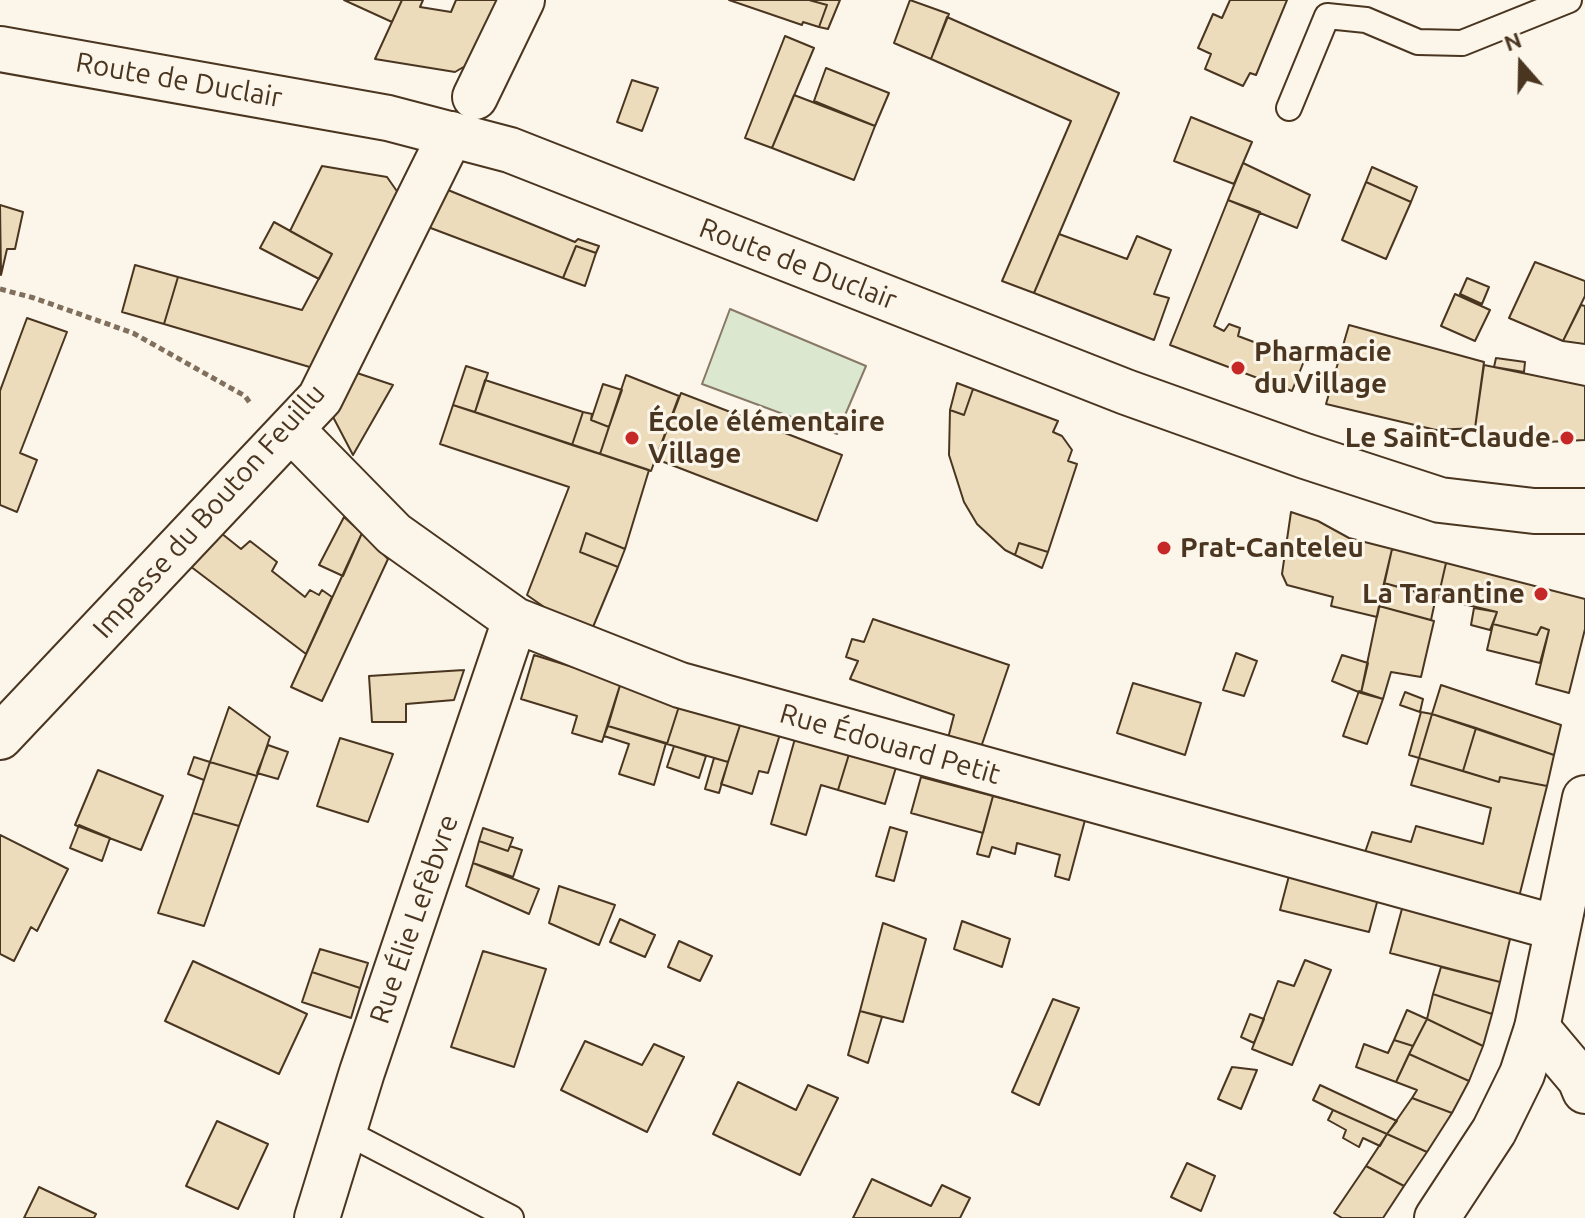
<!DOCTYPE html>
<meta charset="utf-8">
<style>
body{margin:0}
#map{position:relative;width:1585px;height:1218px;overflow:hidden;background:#fbf6e9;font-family:Ubuntu,sans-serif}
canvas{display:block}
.north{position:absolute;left:1481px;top:24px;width:80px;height:80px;-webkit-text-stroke:6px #fbf6e9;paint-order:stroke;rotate:340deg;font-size:22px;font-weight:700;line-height:32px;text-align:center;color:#4a3520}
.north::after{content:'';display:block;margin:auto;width:28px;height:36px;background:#4a3520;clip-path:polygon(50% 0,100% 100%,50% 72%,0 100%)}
</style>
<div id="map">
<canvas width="1585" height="1218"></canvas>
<div class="north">N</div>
</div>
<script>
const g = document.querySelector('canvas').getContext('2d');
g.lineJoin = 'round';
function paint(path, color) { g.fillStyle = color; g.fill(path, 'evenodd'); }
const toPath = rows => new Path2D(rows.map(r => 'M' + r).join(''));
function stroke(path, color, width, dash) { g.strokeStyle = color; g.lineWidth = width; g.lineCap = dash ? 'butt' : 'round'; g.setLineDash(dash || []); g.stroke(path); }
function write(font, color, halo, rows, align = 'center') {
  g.font = font + ' Ubuntu,sans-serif'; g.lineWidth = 6; g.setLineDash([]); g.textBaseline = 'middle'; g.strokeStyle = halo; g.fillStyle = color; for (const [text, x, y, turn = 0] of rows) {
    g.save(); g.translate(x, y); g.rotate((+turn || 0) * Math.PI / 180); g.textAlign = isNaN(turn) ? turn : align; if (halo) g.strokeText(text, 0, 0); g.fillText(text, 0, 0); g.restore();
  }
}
const green = toPath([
 [730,309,866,366,837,434,702,384,730,309]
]);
const building = toPath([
 [344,0,402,0,392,22,344,0],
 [402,0,423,0,420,7,451,12,456,0,506,0,472,62,455,72,375,59,402,0],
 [729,0,809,0,827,5,819,27,803,22,802,25,729,0],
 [809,0,840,0,828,29,819,27,827,5,809,0],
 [910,0,949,14,931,59,894,43,910,0],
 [1230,0,1287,0,1256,75,1250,73,1243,86,1205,69,1211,54,1198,48,1213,14,1222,18,1230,0],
 [947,17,1119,93,1034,293,1002,281,1071,121,931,59,947,17],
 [785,36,814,48,772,148,745,138,785,36],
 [826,68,889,93,875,126,814,101,826,68],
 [632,80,658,88,642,131,617,122,632,80],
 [794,95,875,126,854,180,772,148,794,95],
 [1191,117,1252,142,1234,184,1174,161,1191,117],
 [1243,163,1310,195,1297,228,1228,200,1243,163],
 [322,166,387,177,401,197,313,368,164,324,178,277,302,310,332,254,290,231,322,166],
 [1372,167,1417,187,1411,202,1366,182,1372,167],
 [1366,182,1411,202,1386,259,1342,240,1366,182],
 [448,190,575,242,578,239,599,246,596,253,576,246,563,278,428,227,448,190],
 [1228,200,1260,212,1214,326,1224,331,1229,324,1240,328,1238,336,1304,361,1292,391,1170,345,1228,200],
 [0,205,23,212,15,249,7,249,1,275,0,205],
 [274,222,332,254,319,279,260,248,274,222],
 [1059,234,1127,259,1137,236,1171,250,1154,294,1169,298,1154,340,1034,293,1059,234],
 [576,246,596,253,585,286,563,278,576,246],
 [1535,262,1585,281,1585,296,1563,341,1509,318,1535,262],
 [135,265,178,277,164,324,122,312,135,265],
 [1467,278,1489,287,1482,304,1460,294,1467,278],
 [1455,294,1490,310,1475,341,1441,326,1455,294],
 [1581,305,1585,306,1585,344,1563,341,1581,305],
 [27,318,67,332,20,453,37,460,17,512,0,505,0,391,27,318],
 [1349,325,1484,362,1475,428,1436,430,1326,404,1349,325],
 [1496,358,1525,362,1524,372,1494,367,1496,358],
 [1484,365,1585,386,1585,440,1490,445,1475,428,1484,365],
 [466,366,488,373,475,412,453,405,466,366],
 [354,372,393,385,353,455,332,415,354,372],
 [626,375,679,396,651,471,600,454,626,375],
 [485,380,583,412,572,445,475,412,485,380],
 [957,383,973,389,964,415,950,410,957,383],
 [603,384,622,390,609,427,591,420,603,384],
 [973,389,1058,421,1053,432,1062,436,1072,450,1068,461,1077,464,1048,552,1019,543,1015,555,1005,550,977,524,964,502,949,455,950,410,964,415,973,389],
 [681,393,842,455,817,521,656,459,681,393],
 [453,405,649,470,625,549,586,533,580,552,618,567,593,627,554,614,527,595,569,487,440,444,453,405],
 [583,412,592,414,591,420,609,427,600,454,572,445,583,412],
 [1291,512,1318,521,1349,538,1392,549,1377,617,1331,606,1333,597,1287,585,1282,574,1291,512],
 [344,517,362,533,343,576,319,565,344,517],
 [221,533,241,549,250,541,277,562,272,571,305,597,310,590,319,595,322,590,332,597,306,654,190,566,221,533],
 [362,533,388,559,322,701,291,687,362,533],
 [586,533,625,549,618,567,580,552,586,533],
 [1019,543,1048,552,1042,568,1015,555,1019,543],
 [1392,549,1446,563,1438,598,1384,583,1392,549],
 [1446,563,1585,599,1585,629,1569,693,1536,684,1549,630,1541,627,1537,635,1493,624,1497,612,1438,598,1446,563],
 [1384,583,1436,597,1431,620,1379,606,1384,583],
 [1379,606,1434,621,1421,677,1391,672,1383,699,1361,693,1379,606],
 [1474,608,1497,612,1490,630,1471,625,1474,608],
 [873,619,1009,665,978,756,946,746,954,715,850,679,858,661,846,657,852,639,864,642,873,619],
 [1493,624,1537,635,1541,627,1549,630,1540,663,1487,650,1493,624],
 [1236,653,1257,661,1244,696,1223,690,1236,653],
 [534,655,621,682,602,742,572,733,577,716,521,699,534,655],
 [1342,655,1368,663,1361,693,1332,681,1342,655],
 [464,670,454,700,406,704,406,722,372,722,369,676,464,670],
 [621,682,681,700,667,744,608,726,621,682],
 [1133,683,1201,703,1185,755,1117,733,1133,683],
 [1441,685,1561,725,1554,755,1432,714,1441,685],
 [1359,691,1383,699,1367,744,1343,736,1359,691],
 [1405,692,1423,699,1420,712,1400,705,1405,692],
 [681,700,742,719,728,762,667,744,681,700],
 [229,707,270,737,257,776,210,762,229,707],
 [1421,712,1432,714,1419,758,1409,755,1421,712],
 [1432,714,1476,728,1463,771,1419,758,1432,714],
 [742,719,781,731,768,773,759,771,752,794,721,784,742,719],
 [608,726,666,743,654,785,619,774,629,744,604,736,608,726],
 [1476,728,1554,755,1547,786,1500,777,1499,782,1463,771,1476,728],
 [796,735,850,751,838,790,821,785,806,835,771,824,796,735],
 [340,738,393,754,368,822,317,806,340,738],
 [268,745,288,752,278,779,257,773,268,745],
 [674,746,706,756,699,778,667,767,674,746],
 [850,751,897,764,885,804,838,790,850,751],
 [194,757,210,762,204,780,188,774,194,757],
 [714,758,728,762,719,793,705,789,714,758],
 [1419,758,1499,782,1500,777,1547,786,1519,897,1362,861,1372,832,1411,842,1416,826,1483,844,1491,808,1411,785,1419,758],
 [210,762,257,776,239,826,193,813,210,762],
 [98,770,163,796,141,850,75,825,98,770],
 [921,777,993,796,983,833,911,813,921,777],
 [993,796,1085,820,1069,880,1055,876,1060,855,1017,843,1015,854,992,847,989,857,977,854,993,796],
 [193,813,239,826,204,926,158,913,193,813],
 [79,825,110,838,102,861,70,848,79,825],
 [890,827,907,832,894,881,876,876,890,827],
 [483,828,513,838,508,851,479,841,483,828],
 [0,835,68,869,37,931,31,927,14,961,0,954,0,835],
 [479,841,508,851,510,846,522,850,513,877,473,863,479,841],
 [473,863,539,889,529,914,466,886,473,863],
 [1290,872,1379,895,1369,932,1280,910,1290,872],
 [559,886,615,905,599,945,549,923,559,886],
 [1403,905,1450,917,1510,939,1500,982,1390,953,1403,905],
 [620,919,655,935,645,957,610,942,620,919],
 [962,921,1010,939,1002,967,954,949,962,921],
 [883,923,926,939,903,1022,860,1011,883,923],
 [679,941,712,956,700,981,668,967,679,941],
 [320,949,368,963,360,988,312,972,320,949],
 [483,951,546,969,514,1067,451,1047,483,951],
 [1305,960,1331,970,1292,1065,1252,1049,1278,981,1294,986,1305,960],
 [193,961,307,1014,279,1074,165,1021,193,961],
 [1441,967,1500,982,1492,1014,1433,994,1441,967],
 [312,972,360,988,351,1018,302,1002,312,972],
 [1433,994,1492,1014,1483,1046,1427,1019,1433,994],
 [1053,999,1079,1008,1039,1105,1012,1092,1053,999],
 [1407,1010,1427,1019,1413,1046,1394,1040,1407,1010],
 [860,1011,882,1017,868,1063,848,1055,860,1011],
 [1250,1014,1264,1019,1254,1043,1241,1037,1250,1014],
 [1427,1019,1483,1046,1469,1081,1409,1054,1427,1019],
 [1394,1040,1413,1046,1396,1082,1356,1067,1364,1044,1388,1053,1394,1040],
 [585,1041,642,1065,654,1044,684,1057,647,1132,561,1090,585,1041],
 [1409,1054,1469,1081,1452,1113,1412,1098,1417,1090,1396,1082,1409,1054],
 [1232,1067,1257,1070,1241,1109,1218,1099,1232,1067],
 [738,1082,796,1110,808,1085,838,1098,800,1175,713,1134,738,1082],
 [1320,1085,1397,1121,1387,1134,1333,1110,1313,1100,1320,1085],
 [1412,1098,1452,1113,1427,1152,1387,1134,1412,1098],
 [1333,1110,1387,1134,1380,1146,1363,1138,1359,1147,1343,1138,1346,1130,1328,1120,1333,1110],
 [217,1121,268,1144,238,1209,186,1186,217,1121],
 [1387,1134,1427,1152,1404,1186,1366,1166,1387,1134],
 [1187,1163,1215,1176,1201,1211,1171,1197,1187,1163],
 [1366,1166,1404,1186,1383,1218,1342,1218,1334,1213,1366,1166],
 [872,1179,931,1206,942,1185,970,1198,960,1218,853,1218,872,1179],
 [39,1187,96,1214,94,1218,24,1218,39,1187]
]);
const path = toPath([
 [0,289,34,298,133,333,245,396,250,403]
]);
const lane = toPath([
 [1289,108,1327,16,1366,20,1418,42,1462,43,1569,0],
 [344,1131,511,1218]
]);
const street = toPath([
 [475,97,522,0],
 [291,429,394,534,515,620,680,685,1557,928],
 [0,737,320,398,451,134],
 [1537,1028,1580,1079,1585,1091],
 [317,1218,362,1072,515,620]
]);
const secondary = toPath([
 [1437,1218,1494,1131,1522,1074,1537,1028,1585,798]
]);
const primary = toPath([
 [0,49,388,118,510,150,1126,392,1305,456,1440,500,1534,511,1585,511]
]);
const markers = [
 [1238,368,8,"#c62828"],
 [632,438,8,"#c62828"],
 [1567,438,8,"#c62828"],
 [1164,548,8,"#c62828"],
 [1541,594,8,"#c62828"]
];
const streetNames = [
 ["Route de Duclair",179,80,10],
 ["Route de Duclair",798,264,21],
 ["Impasse du Bouton Feuillu",209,511,-48],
 ["Rue Édouard Petit",890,744,16],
 ["Rue Élie Lefèbvre",414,919,-71]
];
const poiNames = [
 ["Pharmacie",1254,352],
 ["du Village",1254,384],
 ["École élémentaire",648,422],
 ["Village",648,454],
 ["Le Saint-Claude",1551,438,"right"],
 ["Prat-Canteleu",1180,548],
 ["La Tarantine",1525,594,"right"]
];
paint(green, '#dce7d0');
stroke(green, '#887966', 2);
paint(building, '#ecdcbc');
stroke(building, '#4a3520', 2);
stroke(lane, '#4a3520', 28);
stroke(street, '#4a3520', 48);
stroke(secondary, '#4a3520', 48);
stroke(primary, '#4a3520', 48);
stroke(path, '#7f6f5c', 5, [6, 4]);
stroke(lane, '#fbf6e9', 24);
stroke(street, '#fbf6e9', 44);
stroke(secondary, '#fbf6e9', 44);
stroke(primary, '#fbf6e9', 44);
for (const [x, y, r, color] of markers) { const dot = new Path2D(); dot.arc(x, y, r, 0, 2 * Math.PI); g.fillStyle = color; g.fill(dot); stroke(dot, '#fbf6e9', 3); }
write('28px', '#4a3520', '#fbf6e9', streetNames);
write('bold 28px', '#4a3520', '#fbf6e9', poiNames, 'left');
</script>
